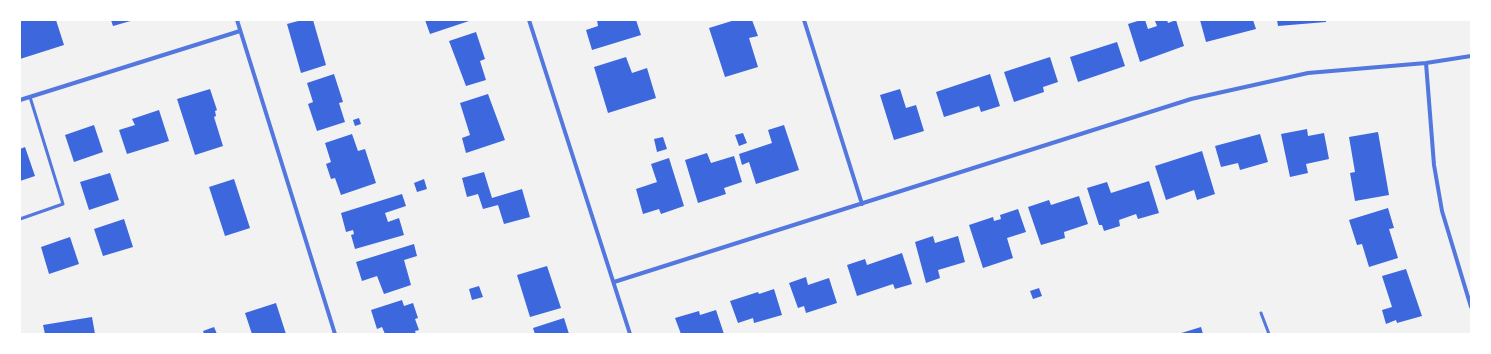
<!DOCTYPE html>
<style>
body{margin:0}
#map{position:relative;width:1491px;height:354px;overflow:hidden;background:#f2f2f2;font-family:"PT Sans",sans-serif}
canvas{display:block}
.frame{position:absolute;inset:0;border:21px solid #fff;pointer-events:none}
</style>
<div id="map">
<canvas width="1491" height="354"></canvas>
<div class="frame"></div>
</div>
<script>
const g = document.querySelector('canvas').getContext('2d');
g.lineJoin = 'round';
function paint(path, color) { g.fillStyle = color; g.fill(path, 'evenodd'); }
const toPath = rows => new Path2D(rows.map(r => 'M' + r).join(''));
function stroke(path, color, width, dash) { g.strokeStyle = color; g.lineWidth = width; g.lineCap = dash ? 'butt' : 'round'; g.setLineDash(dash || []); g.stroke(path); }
const building = toPath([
 [20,20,56,20,64,45,20,59],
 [111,20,134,20,113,26],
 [302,20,313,20,326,65,301,73,287,24],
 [425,20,472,20,430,34],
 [597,20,636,20,641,35,592,50,586,30,598,26],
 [735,20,752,20,758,36,749,38,758,67,725,77,709,28],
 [1141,20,1145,20,1148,29,1157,26,1155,21,1167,20,1168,23,1176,20,1184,46,1140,62,1128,24],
 [1200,20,1253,20,1256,29,1206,42],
 [1277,20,1326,20,1326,22,1278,26],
 [476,32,485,59,480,61,486,80,466,86,449,41],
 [1117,42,1125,66,1078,82,1070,57],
 [626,57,632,73,647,68,656,98,608,113,594,67],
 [1050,57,1058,82,1043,87,1044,92,1014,102,1004,72],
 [334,74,343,102,339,103,345,122,317,131,308,104,313,102,307,83],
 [990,74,1000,106,981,112,979,106,944,117,936,92],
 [210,89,217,110,215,111,216,116,214,117,223,146,195,155,177,99],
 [900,89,906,108,916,105,924,131,894,140,880,95],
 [488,94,505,140,466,153,462,138,470,135,460,103],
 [159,110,169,141,127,154,119,130,135,125,132,119],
 [359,118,361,124,355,126,353,120],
 [94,125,103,152,74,162,65,135],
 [784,125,799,170,756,184,749,162,742,165,739,154,772,143,768,130],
 [1307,129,1308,136,1324,133,1329,159,1306,164,1308,173,1290,177,1281,134],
 [1378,132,1389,195,1355,201,1350,173,1355,172,1349,137],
 [743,133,747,143,739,146,735,135],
 [352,134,358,151,365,149,376,183,341,195,335,178,331,179,326,164,331,162,325,143],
 [1260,134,1268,162,1240,170,1238,163,1221,167,1215,146],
 [663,137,667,149,657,152,654,139],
 [25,147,35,176,20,181,20,149],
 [1202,151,1215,194,1197,200,1194,190,1166,200,1155,166],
 [707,153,711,163,734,156,742,182,724,188,726,194,698,203,685,160],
 [669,158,684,206,661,214,659,209,643,214,636,189,657,182,651,164],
 [484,172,492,198,522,189,530,217,504,224,498,205,483,209,478,194,467,197,462,178],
 [110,173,119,200,89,210,80,182],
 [234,179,250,228,225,236,209,187],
 [424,179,427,189,417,192,414,183],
 [1149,181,1159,213,1138,219,1136,214,1119,220,1120,226,1104,231,1102,225,1099,225,1087,188,1107,182,1111,193],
 [402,194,406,206,385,213,388,222,399,218,404,235,355,249,351,235,354,234,353,230,346,232,341,213],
 [1079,196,1088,224,1064,232,1065,238,1041,245,1028,207,1049,200,1051,205],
 [1388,208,1394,228,1389,229,1398,258,1369,267,1362,244,1357,245,1349,220],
 [1018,209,1026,232,1007,238,1013,258,983,268,969,225,993,217,994,221,1001,219,1000,215],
 [124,219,133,247,103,256,94,229],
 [933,236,935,243,958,236,965,262,938,270,940,278,926,283,915,242],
 [70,237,79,264,49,274,41,247],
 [414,244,417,256,404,260,411,285,384,294,377,276,362,281,356,262],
 [902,253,912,284,895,289,893,284,857,296,847,265,865,259,867,265],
 [547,266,561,308,530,317,517,275],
 [1406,269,1422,316,1397,323,1396,320,1386,324,1382,310,1392,307,1382,276],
 [806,277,808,285,829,278,837,303,806,313,804,306,798,308,789,283],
 [479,286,483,297,472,300,469,289],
 [1039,288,1042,296,1033,299,1030,291],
 [774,289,782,315,754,323,753,318,738,323,730,301,758,292,759,294],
 [402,300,404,306,413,303,418,318,415,319,419,330,415,331,416,334,385,334,382,327,377,329,371,310],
 [276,303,286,334,252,334,245,313],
 [716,310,724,334,681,334,675,318,699,311,700,315],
 [92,317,95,334,45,334,43,325],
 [564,318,569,334,535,334,533,328],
 [214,327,217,334,204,334,203,331],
 [1201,327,1203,334,1178,334]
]);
const service = toPath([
 [20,219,63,204,30,97],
 [1261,313,1269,334]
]);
const minor = toPath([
 [237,20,335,334],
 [529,20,630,334],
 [804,20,862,204],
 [1426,63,1434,165,1442,211,1471,307],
 [20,100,240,31],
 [614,282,1191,99,1308,73,1426,63,1471,56]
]);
paint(building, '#3d67dc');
stroke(service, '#5277de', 3);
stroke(minor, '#5277de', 4);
</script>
